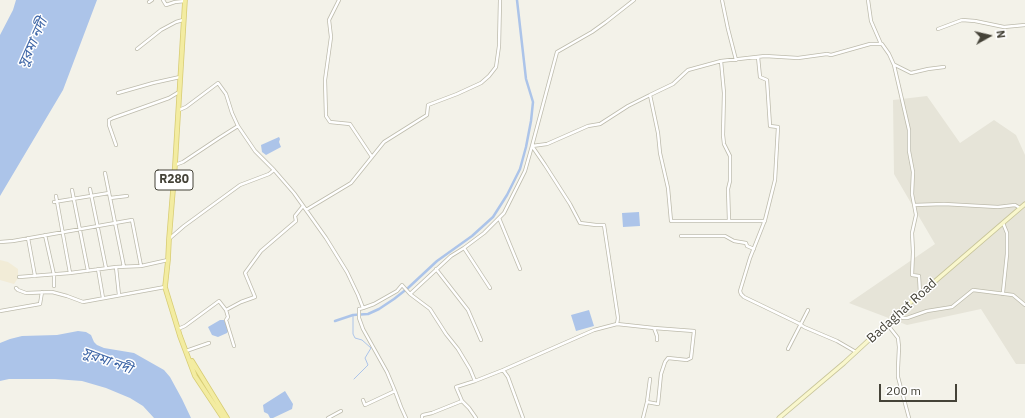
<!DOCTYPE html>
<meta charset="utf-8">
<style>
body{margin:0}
#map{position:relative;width:1025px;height:418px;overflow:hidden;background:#f3f2e9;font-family:"IBM Plex Sans",sans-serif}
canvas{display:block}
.north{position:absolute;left:969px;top:16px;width:40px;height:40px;-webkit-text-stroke:3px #fff;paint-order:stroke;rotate:82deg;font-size:11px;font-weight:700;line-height:16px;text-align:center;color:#454338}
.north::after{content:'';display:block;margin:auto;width:14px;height:18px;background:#454338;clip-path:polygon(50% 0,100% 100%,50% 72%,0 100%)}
.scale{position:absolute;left:879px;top:384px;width:78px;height:18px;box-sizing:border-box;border:2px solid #454338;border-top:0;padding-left:5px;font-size:12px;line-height:14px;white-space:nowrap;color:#454338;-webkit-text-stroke:3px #fff;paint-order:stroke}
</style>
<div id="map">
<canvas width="1025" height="418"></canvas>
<div class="north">N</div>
<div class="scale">200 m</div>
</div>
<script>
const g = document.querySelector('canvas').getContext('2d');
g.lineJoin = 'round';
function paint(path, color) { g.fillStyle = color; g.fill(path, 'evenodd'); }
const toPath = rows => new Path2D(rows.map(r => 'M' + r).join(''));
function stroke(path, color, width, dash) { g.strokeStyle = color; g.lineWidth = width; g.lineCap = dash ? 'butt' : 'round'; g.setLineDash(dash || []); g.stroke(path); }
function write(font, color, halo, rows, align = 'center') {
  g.font = font + ' "IBM Plex Sans","Noto Sans Bengali",sans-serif'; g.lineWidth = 3; g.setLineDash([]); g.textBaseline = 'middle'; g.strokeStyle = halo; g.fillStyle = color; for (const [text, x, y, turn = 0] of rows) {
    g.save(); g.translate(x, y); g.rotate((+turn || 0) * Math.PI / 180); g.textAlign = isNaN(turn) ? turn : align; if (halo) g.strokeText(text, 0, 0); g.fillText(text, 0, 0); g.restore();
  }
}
const residential = toPath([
 [927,96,960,143,994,120,1016,135,1025,155,1025,364,1016,364,981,309,907,325,849,303,935,244,894,174,893,100]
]);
const commercial = toPath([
 [0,260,8,262,18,269,18,278,14,284,0,280]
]);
const water = toPath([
 [16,0,97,0,63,90,0,196,0,35,13,10],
 [279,137,280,139,279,142,281,147,266,155,262,152,261,145],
 [639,212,640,226,623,227,622,213],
 [589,310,594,326,576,331,571,315],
 [220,320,224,320,229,330,227,333,218,337,212,335,208,327],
 [78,331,86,332,91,335,94,342,97,345,104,348,134,353,164,370,170,377,182,399,191,418,154,418,143,406,130,398,106,388,82,381,55,379,9,379,0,381,0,343,10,339,22,336,57,335],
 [285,391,293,404,292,409,273,418,270,418,268,414,264,412,263,405]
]);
const stream = toPath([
 [353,315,353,334,355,338,362,340,371,348,365,358,368,365,354,379]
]);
const canal = toPath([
 [335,321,353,315,368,314,379,309,394,299,408,288,437,261,472,236,493,217,507,195,520,169,526,147,531,121,533,102,526,79,517,0]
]);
const minor = toPath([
 [163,0,166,5,175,2,185,1],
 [339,0,329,20,331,37,325,80,326,116,330,122,350,124,372,157],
 [634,0,606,22,592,32,557,52,532,146,547,144,588,126,600,124,628,106,650,95],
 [722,0,728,29,736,60],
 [868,0,871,21,881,44],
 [149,2,152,0],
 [938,29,962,20,975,21,1004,27,1025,25],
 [137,49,161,30,176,22,183,20],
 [758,57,760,77,767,80,770,126,778,127,775,180,765,220,750,258,740,291,741,294,744,297,800,324,804,327,837,341,856,352],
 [721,61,724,93,723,135,724,144,730,156,730,181,728,189,729,221],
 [895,65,911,73,928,69,944,67],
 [118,93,153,83,180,77],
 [179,110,186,107,218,83,226,94,232,113,238,126],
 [116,145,109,125,109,120,113,118,169,98,179,92],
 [175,165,183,162,219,138,238,126,255,151,274,170],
 [105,173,124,267],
 [90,189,106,268],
 [72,190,88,271],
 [56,196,70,273],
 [110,198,127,196],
 [54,202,109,193],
 [914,205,944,204,998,207,1015,205,1020,208],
 [306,210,351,183,384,142,427,115,428,105,457,94,481,83,489,76,496,67,499,46,500,0],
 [499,218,520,269],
 [765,221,671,221,668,188,660,153,658,133,650,95,673,84,688,70,721,61,765,56,798,58,827,54,831,55,870,44,882,44,889,54,894,65,909,130,909,151,913,172,912,194,916,215,912,233,913,252,912,275,919,276,920,293],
 [45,235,54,275,54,286],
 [681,236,725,236,734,241,746,243,747,246,754,249],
 [28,238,35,276],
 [169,239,184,226,240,185,269,174,274,170,294,193,326,238,347,272,358,295,363,308,374,304,397,291,402,285,410,294,451,256,464,248,490,288],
 [0,242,13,241,132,220,141,266],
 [464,248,484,233,504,213,525,171,532,146,545,165,570,204,580,223,596,225,604,225,618,318,617,324,654,328,657,336,657,340],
 [116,267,119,295],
 [98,269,103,298],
 [436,269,468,310,481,340],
 [19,277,70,273,116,267,141,266,168,260],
 [16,288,18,290,26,293,52,292,67,296,83,302,165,287],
 [410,294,430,309,446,334,458,349,470,369,475,381],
 [1002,294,1003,292,1007,254,1007,233,1003,223],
 [363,308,359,309,359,318,363,329,387,372,395,391,365,405,363,400],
 [226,310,228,317,226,320,234,346],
 [0,311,40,304,42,292],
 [897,314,903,318,907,318,927,311,952,307,973,290,1013,295,1025,305],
 [887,324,898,338,899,347,898,368,898,377,909,418],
 [178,329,185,326,219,301,226,310,241,302,255,297,245,273,261,251,296,221,295,216,303,206],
 [788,349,808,310],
 [186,351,209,343],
 [503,370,508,377,523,418],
 [395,391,401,407,406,418],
 [462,401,469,408,476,418],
 [647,402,658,404,661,374,665,362,668,358,687,360,691,358,694,331,654,328],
 [328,418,341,411],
 [422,418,422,416,423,415,432,413,462,401,456,387,475,381,503,370,594,330,617,324],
 [643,418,647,402,650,379]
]);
const secondary = toPath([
 [779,418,844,363,897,314,1025,204]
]);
const primary = toPath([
 [185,0,175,165,169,239,168,260,165,287,180,336,195,376,223,418],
 [192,361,227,418]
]);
const shields = [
 [174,180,38]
];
const shieldNames = [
 ["R280",174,180]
];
const streetNames = [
 ["Badaghat Road",902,311,-42]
];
const waterNames = [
 ["সুরমা নদী",33,43,-66],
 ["সুরমা নদী",107,361,20]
];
paint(residential, '#e6e4d8');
paint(commercial, '#f2ecd7');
paint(water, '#acc4e9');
stroke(stream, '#acc4e9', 1);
stroke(canal, '#acc4e9', 2.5);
stroke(minor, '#bdbbac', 4);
stroke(secondary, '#c7c499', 5);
stroke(primary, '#d7cc73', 5.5);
stroke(minor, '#fff', 2.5);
stroke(secondary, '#f9f7cd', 3.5);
stroke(primary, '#f3eca1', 4);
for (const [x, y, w] of shields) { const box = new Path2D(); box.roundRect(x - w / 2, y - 10, w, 20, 3); g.fillStyle = '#fff'; g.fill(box); stroke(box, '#454338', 1); }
write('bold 12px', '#454338', null, shieldNames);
write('13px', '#454338', '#fff', streetNames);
write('italic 14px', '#3d65a6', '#fff', waterNames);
</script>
